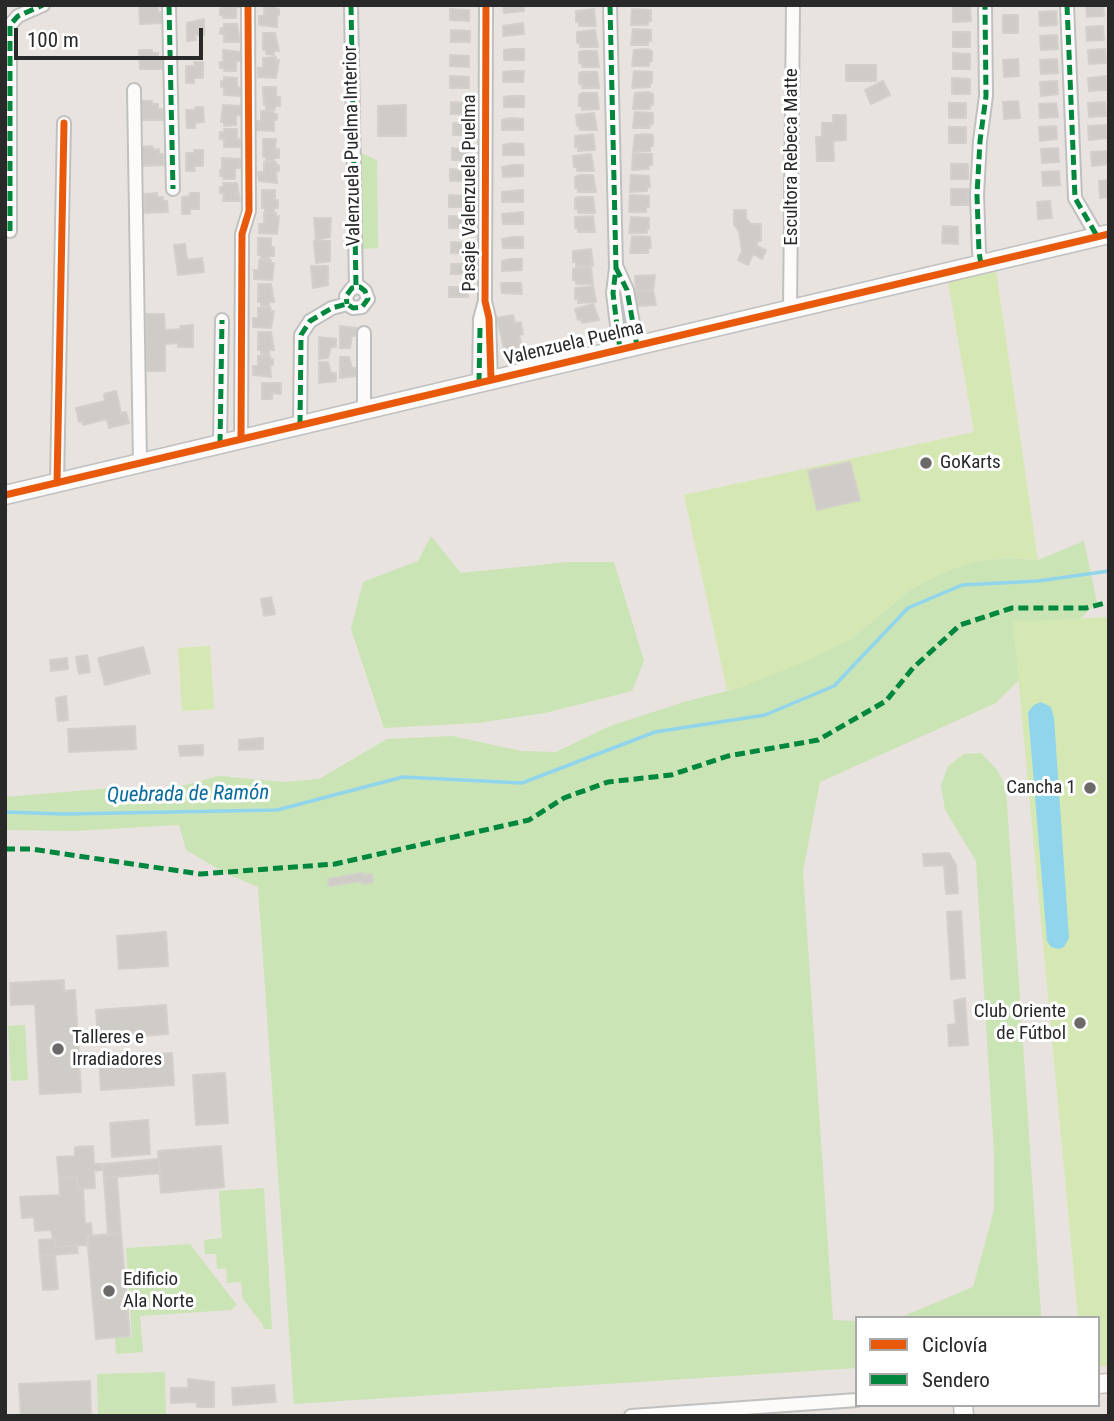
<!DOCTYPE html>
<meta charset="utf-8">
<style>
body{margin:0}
#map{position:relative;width:1114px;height:1421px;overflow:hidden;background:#e8e3de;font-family:"Roboto Condensed",sans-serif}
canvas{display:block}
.frame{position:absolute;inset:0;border:7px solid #292929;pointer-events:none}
.legend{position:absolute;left:855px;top:1316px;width:245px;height:91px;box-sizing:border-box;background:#fff;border:2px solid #a9a9a9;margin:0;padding:9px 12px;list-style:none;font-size:21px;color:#292929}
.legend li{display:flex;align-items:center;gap:14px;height:35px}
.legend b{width:35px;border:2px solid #a9a9a9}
.scale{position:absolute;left:14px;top:28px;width:189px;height:32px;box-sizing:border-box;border:4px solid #292929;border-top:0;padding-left:9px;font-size:21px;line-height:24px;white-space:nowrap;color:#292929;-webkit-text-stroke:5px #fff;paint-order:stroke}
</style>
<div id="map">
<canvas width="1114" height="1421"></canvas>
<div class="frame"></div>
<ul class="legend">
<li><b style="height:9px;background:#e8590c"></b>Ciclovía</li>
<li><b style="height:9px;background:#00873e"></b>Sendero</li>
</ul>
<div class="scale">100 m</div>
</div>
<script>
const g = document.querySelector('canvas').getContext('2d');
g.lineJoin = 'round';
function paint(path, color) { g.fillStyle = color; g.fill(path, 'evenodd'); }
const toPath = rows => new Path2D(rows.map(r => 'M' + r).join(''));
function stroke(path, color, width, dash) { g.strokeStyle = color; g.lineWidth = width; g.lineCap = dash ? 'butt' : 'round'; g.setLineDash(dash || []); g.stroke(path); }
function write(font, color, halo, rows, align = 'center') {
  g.font = font + ' "Roboto Condensed",sans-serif'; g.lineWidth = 6; g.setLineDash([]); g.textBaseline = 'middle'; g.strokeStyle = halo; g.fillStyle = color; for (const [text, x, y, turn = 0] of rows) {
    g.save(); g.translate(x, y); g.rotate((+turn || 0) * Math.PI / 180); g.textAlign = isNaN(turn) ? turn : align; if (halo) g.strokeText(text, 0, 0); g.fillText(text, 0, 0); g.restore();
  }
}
const green = toPath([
 [361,153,377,160,378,248,362,249],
 [431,536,461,573,568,562,614,562,644,661,632,691,545,713,477,723,384,728,351,629,363,582,418,561],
 [1084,541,1097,602,996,703,820,782,803,871,833,1320,857,1321,857,1368,294,1404,258,887,227,874,186,850,179,825,74,831,5,830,5,797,112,788,153,798,185,785,219,776,284,782,319,779,387,739,452,736,521,751,556,752,610,726,687,701,739,688,851,639,911,589,944,572,975,561,1009,558,1038,560],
 [981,753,997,770,1006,788,1041,1314,1040,1318,899,1318,973,1287,994,1210,994,1155,976,861,945,810,941,785,948,766,964,754],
 [25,1025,28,1080,11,1081,8,1026],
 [264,1188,272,1329,263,1329,263,1325,243,1299,241,1282,227,1283,226,1268,217,1269,216,1254,205,1254,204,1240,222,1238,219,1191],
 [190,1244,237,1305,231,1310,140,1316,143,1352,116,1354,115,1338,132,1337,126,1248],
 [165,1372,166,1416,98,1416,97,1374]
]);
const pitch = toPath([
 [996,271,1038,560,1009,558,975,561,944,572,911,589,851,639,802,663,739,688,727,690,684,495,974,432,948,282],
 [1109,617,1109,1366,1098,1367,1098,1318,1078,1318,1013,622],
 [210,646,214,709,182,711,178,648]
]);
const water = toPath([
 [1041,702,1051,707,1054,718,1069,938,1064,947,1058,949,1051,947,1047,941,1028,712,1034,705]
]);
const stream = toPath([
 [5,812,64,814,277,810,403,777,522,783,655,732,765,715,834,686,908,608,962,585,1038,581,1109,571]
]);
const building = toPath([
 [139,5,158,7,158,12,162,12,163,23,140,24,139,5],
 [223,5,241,5,241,7,236,7,236,18,223,18,223,15,220,15,220,8,223,8,223,5],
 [503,5,524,5,524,11,504,13,503,5],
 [1086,5,1103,5,1104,16,1087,17,1086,5],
 [264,6,276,6,276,9,279,9,279,15,277,15,277,27,259,25,259,16,264,16,264,6],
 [953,6,970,6,971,21,953,22,953,6],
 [450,9,469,10,469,21,450,20,450,9],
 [594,9,596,26,579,26,579,22,576,22,576,11,594,9],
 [632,9,651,10,651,21,648,21,648,25,631,25,632,9],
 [1056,11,1057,25,1040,26,1039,12,1056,11],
 [1003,15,1018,15,1018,33,1003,33,1003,15],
 [204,19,204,35,195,35,196,40,187,41,187,23,204,19],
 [523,23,524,34,503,36,503,26,523,23],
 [224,24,237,24,240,42,224,42,224,34,220,34,221,28,224,28,224,24],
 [1103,26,1104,40,1087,41,1086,27,1103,26],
 [633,29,651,30,651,41,648,41,648,45,631,45,633,29],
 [451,30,470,31,470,42,451,42,451,30],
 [595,30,598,47,580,47,580,43,577,43,577,32,595,30],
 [953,32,970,32,970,47,953,47,953,32],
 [263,33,275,33,279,51,274,51,274,55,266,54,266,50,263,50,263,33],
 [1057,35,1058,49,1041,50,1040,36,1057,35],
 [512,49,524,49,524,60,504,60,504,50,512,49],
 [647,49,652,51,652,61,649,62,649,66,632,66,634,50,647,49],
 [1105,49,1106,63,1089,64,1088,50,1105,49],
 [139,50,152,50,152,53,158,53,158,57,162,57,163,69,140,69,139,50],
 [223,50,241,52,241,61,236,61,236,71,224,71,224,68,220,68,220,62,223,62,223,50],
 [583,51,597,51,599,67,582,67,582,63,579,63,579,52,583,51],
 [953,53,970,54,970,69,953,69,953,53],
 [450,55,469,56,469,67,450,66,450,55],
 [276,57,276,61,279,60,276,78,258,77,258,68,263,68,263,58,276,57],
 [1018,59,1019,76,1004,77,1003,60,1018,59],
 [1057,59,1058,73,1041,74,1040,60,1057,59],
 [194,62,203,62,203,78,194,78,194,83,186,83,186,66,195,66,194,62],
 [846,65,876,65,876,81,846,81,846,65],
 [512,71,524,71,523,82,503,82,503,72,512,71],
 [634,71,652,72,652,83,650,83,650,87,632,88,634,71],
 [583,72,597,72,599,88,582,88,582,84,579,84,579,73,583,72],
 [450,76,469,77,469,88,450,88,450,76],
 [1106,76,1107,90,1089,91,1088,78,1106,76],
 [224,77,237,78,237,87,241,88,240,96,224,95,224,87,221,87,221,81,224,81,224,77],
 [952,78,970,79,970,94,952,94,952,78],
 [883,81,890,95,871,104,865,90,883,81],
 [1057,81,1058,94,1041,96,1040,82,1057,81],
 [263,87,276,87,276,97,280,97,280,106,275,106,275,109,266,109,266,105,264,105,263,87],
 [648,92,653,94,653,105,650,105,650,109,633,109,635,93,648,92],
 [583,93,597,93,599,109,582,110,582,106,579,106,579,95,583,93],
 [512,96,524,96,524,107,504,107,504,97,512,96],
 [140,101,152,101,152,104,158,104,158,109,163,109,163,120,140,120,140,101],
 [1018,101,1020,118,1004,119,1003,102,1018,101],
 [451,102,470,103,470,114,451,114,451,102],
 [1105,102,1106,116,1089,117,1088,103,1105,102],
 [949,103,966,103,966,118,949,118,949,103],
 [1056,103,1058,117,1040,118,1039,104,1056,103],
 [223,105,241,106,241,115,236,115,236,125,224,126,224,122,221,122,223,105],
 [406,105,406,136,378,136,378,106,406,105],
 [195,107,203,107,204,122,195,123,195,128,187,128,186,110,195,110,195,107],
 [261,111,274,111,273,114,277,114,277,120,274,120,274,131,256,130,256,121,261,121,261,111],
 [635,112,653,113,653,124,650,124,650,128,633,128,635,112],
 [594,113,597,130,580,130,579,126,577,126,576,115,594,113],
 [833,115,846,115,846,140,833,141,834,161,817,161,816,137,822,137,822,123,833,123,833,115],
 [511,118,523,119,523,130,502,130,502,120,511,118],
 [453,123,471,124,471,135,453,135,453,123],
 [1106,125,1107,138,1089,140,1088,126,1106,125],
 [1056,126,1057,139,1040,141,1039,127,1056,126],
 [949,127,966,127,966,143,949,143,949,127],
 [224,129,237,129,237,139,240,139,240,147,224,147,224,139,220,139,220,132,224,133,224,129],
 [593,134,595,150,578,151,578,147,575,147,575,136,593,134],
 [648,134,653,135,653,146,650,146,650,151,633,151,635,135,648,134],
 [263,139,276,139,275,149,279,149,279,158,274,158,274,161,266,161,266,157,263,157,263,139],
 [512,143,523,144,524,155,503,155,503,145,512,143],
 [152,146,153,150,159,149,159,154,163,154,164,165,141,166,140,147,152,146],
 [452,148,471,150,471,160,452,160,452,148],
 [1058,148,1059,162,1042,163,1041,149,1058,148],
 [194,150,203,150,203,166,194,166,195,171,186,171,186,153,194,153,194,150],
 [1108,151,1109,164,1092,166,1091,152,1108,151],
 [633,153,652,154,652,165,649,165,649,169,632,170,633,153],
 [591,154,594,171,577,171,577,167,574,167,573,156,591,154],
 [222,158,240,159,240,168,235,168,235,179,223,179,223,176,220,176,220,170,222,170,222,158],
 [264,162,276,162,276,165,279,165,279,171,276,171,277,183,259,181,258,172,264,172,264,162],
 [951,164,968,164,968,179,951,179,951,164],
 [511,165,523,165,523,176,503,177,502,167,511,165],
 [450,169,469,171,469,181,450,181,450,169],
 [1059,171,1060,185,1043,186,1042,172,1059,171],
 [580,175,593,175,596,192,578,192,578,188,575,188,575,177,580,175],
 [631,175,649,176,650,187,647,187,647,191,630,192,631,175],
 [1109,180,1109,197,1100,198,1099,181,1109,180],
 [223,183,237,183,240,201,223,201,224,193,220,193,220,187,223,187,223,183],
 [951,189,968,189,968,205,951,205,951,189],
 [262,190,275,190,275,200,278,200,278,208,274,208,274,212,265,212,265,208,262,208,262,190],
 [523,190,523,202,502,202,502,192,523,190],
 [157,193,157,197,163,197,163,201,167,201,168,212,145,213,144,194,157,193],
 [190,193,199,193,199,209,190,209,190,214,182,214,182,197,190,196,190,193],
 [449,195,468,196,468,207,449,207,449,195],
 [630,195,649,196,649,207,646,207,646,212,629,212,630,195],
 [579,197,593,197,595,213,578,213,578,209,575,209,575,198,579,197],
 [1050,201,1052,218,1038,219,1037,202,1050,201],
 [734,210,746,210,746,219,751,224,761,224,761,241,757,241,757,246,766,250,762,259,753,254,748,265,738,260,742,251,739,231,734,225,734,210],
 [523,212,523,224,503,224,502,214,523,212],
 [264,213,276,213,276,217,279,216,277,234,259,233,259,224,264,224,264,213],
 [449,216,467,217,467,228,449,228,449,216],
 [593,216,595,232,578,232,578,228,575,228,575,217,593,216],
 [631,217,649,218,649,229,647,229,647,233,629,233,631,217],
 [314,218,331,218,330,237,316,240,314,218],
 [943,226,958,227,958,244,942,243,943,226],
 [632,236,650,237,651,248,648,248,648,253,630,253,632,236],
 [511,237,523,237,523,248,503,248,502,239,511,237],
 [258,238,271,238,271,247,274,247,274,256,269,256,269,259,261,259,261,255,258,255,258,238],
 [314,241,330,241,330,261,316,263,314,241],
 [451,242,470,243,470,254,451,253,451,242],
 [185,244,187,260,202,258,204,272,178,275,174,245,185,244],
 [591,249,593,266,576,266,576,262,573,262,573,251,591,249],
 [510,259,522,259,522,270,502,271,502,261,510,259],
 [259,260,271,260,271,263,274,263,272,280,254,279,254,270,259,270,259,260],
 [451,264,470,264,470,274,451,274,451,264],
 [311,266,328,266,328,285,313,288,311,266],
 [577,268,591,268,593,284,576,284,576,280,573,280,573,269,577,268],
 [655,275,653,290,636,291,635,276,655,275],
 [501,283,521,283,522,294,502,293,501,283],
 [258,284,271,284,274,302,269,302,269,306,261,306,261,302,258,302,258,284],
 [593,286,596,302,578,303,578,299,575,299,575,288,593,286],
 [449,287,468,287,468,297,449,297,449,287],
 [636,291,653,291,656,305,637,306,636,291],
 [593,304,599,320,582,323,581,319,578,320,575,309,593,304],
 [270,307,271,311,274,311,271,328,253,327,253,318,258,318,258,308,270,307],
 [146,314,164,314,165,330,181,329,180,326,193,325,193,347,178,347,178,343,165,344,165,371,147,371,146,314],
 [513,315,515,323,521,322,523,334,519,335,525,362,508,366,497,318,513,315],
 [340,326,357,328,358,336,352,336,350,348,340,348,340,326],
 [258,332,271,332,274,350,269,350,269,354,261,354,261,350,258,350,258,332],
 [319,337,336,339,336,347,331,347,328,358,319,359,319,337],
 [258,356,270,356,270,359,273,359,273,365,270,365,271,377,253,375,253,366,258,366,258,356],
 [340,357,349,357,352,368,357,368,357,376,340,378,340,357],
 [319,362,328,362,331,373,336,373,336,381,319,383,319,362],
 [262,383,281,383,281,394,272,393,272,399,262,399,262,383],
 [116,391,121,413,126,412,129,423,109,428,107,419,83,425,82,421,79,422,76,408,105,401,104,394,116,391],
 [850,462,860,500,817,510,808,471,850,462],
 [271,597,275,614,264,616,261,599,271,597],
 [143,647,150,673,105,685,98,658,143,647],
 [87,655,90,672,79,674,76,657,87,655],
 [67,658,68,669,51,671,50,660,67,658],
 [66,696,68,720,58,721,56,698,66,696],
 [135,726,136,749,69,752,68,729,135,726],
 [263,738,263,749,239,750,239,740,263,738],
 [203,745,203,755,180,756,179,746,203,745],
 [949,853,956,865,958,893,946,894,944,865,924,866,923,854,949,853],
 [362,873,362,875,372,874,373,882,362,884,362,881,329,886,328,879,362,873],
 [961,911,965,978,951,979,947,912,961,911],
 [166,932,168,966,119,969,117,936,166,932],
 [64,980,64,991,75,990,81,1092,40,1094,35,1004,11,1005,10,983,64,980],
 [965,998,968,1045,949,1046,948,1025,956,1024,954,1001,965,998],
 [166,1005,168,1034,98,1039,96,1010,166,1005],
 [172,1053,174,1085,101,1090,99,1058,172,1053],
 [225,1073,228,1123,196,1125,193,1075,225,1073],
 [148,1120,150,1154,112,1157,110,1123,148,1120],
 [93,1146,94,1164,103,1164,103,1170,94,1171,95,1188,78,1189,77,1177,59,1178,57,1157,75,1156,75,1147,93,1146],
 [221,1146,224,1187,161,1193,158,1151,221,1146],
 [159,1159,160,1173,104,1178,103,1164,159,1159],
 [77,1177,78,1189,83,1188,85,1224,91,1223,92,1236,87,1236,87,1245,55,1247,51,1230,35,1231,34,1217,22,1218,20,1197,60,1195,59,1178,77,1177],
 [117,1177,121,1233,108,1235,104,1178,117,1177],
 [121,1233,130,1336,96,1339,87,1236,121,1233],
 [54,1239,55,1247,77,1246,78,1253,40,1256,39,1240,54,1239],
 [55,1255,58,1289,43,1290,40,1256,55,1255],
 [188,1379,214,1382,214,1407,197,1407,197,1402,171,1403,171,1388,188,1388,188,1379],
 [90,1381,91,1416,21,1416,19,1384,90,1381],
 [274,1385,276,1402,233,1405,232,1388,274,1385]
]);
const street = toPath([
 [169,5,173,189],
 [351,5,356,287],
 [486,5,485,301,489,318,491,380],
 [610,5,616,268,613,293,620,350],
 [1067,5,1075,198,1097,236],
 [134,90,140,463],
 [10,231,10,25,18,16,43,5],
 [981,264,979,252,977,195,980,141,986,96,985,5],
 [617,268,627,290,637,346],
 [790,309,793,5],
 [479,383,480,319,485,301],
 [364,410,364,333],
 [300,425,301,335,310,321,332,308,347,304,353,308,362,307,368,299,365,291,360,287,352,288,346,296,347,304],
 [241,439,242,234,249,211,248,5],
 [220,444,222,320],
 [57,483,64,123],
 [631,1416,857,1400]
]);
const secondary = toPath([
 [5,495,1109,234],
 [1098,1384,1109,1383],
 [963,1405,964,1416]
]);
const quiet = toPath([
 [169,5,173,189],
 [351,5,356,287],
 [610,5,616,268,613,293,620,350],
 [1067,5,1075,198,1097,236],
 [10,231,10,25,18,16,43,5],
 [981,264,979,252,977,195,980,141,986,96,985,5],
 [616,268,627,290,637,346],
 [479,383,480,328],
 [300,425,301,335,310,321,332,308,347,304,353,308,362,307,368,299,365,291,360,287,352,288,346,296,347,304],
 [220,444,222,320],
 [5,849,31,849,200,874,335,864,529,820,564,798,608,782,671,775,728,756,818,740,886,701,913,668,960,625,1012,608,1086,608,1109,602]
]);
const cycleway = toPath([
 [486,5,485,301,489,318,491,380],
 [241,439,242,234,249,211,248,5],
 [57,483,64,123],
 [5,495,1109,234]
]);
const markers = [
 [926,463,7,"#6c6a68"],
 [1090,788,7,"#6c6a68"],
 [1080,1023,7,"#6c6a68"],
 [58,1049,7,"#6c6a68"],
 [109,1291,7,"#6c6a68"]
];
const streetNames = [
 ["Valenzuela Puelma Interior",353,146,-91],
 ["Escultora Rebeca Matte",792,157,-90],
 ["Pasaje Valenzuela Puelma",470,193,-90],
 ["Valenzuela Puelma",574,344,-13]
];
const poiNames = [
 ["GoKarts",940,463],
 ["Cancha 1",1076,788,"right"],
 ["Club Oriente",1066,1012,"right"],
 ["de Fútbol",1066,1034,"right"],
 ["Talleres e",72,1038],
 ["Irradiadores",72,1060],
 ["Edificio",123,1280],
 ["Ala Norte",123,1302]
];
const waterNames = [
 ["Quebrada de Ramón",188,795,-1]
];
paint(green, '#cae4b6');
paint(pitch, '#d5e8b3');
paint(water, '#90d5ec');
stroke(stream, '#90d5ec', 3.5);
paint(building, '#cfccc8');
stroke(building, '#d3cfca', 2);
stroke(street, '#c1c0c0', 16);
stroke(secondary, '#c1c0c0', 21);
stroke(street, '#fcfbfa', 12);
stroke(secondary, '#fcfbfa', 18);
stroke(quiet, '#00873e', 5, [10, 5]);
stroke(cycleway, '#e8590c', 7);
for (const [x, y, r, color] of markers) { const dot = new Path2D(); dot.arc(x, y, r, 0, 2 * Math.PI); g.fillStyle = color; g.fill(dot); stroke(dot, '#fff', 2.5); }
write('19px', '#292929', '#fff', streetNames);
write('19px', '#292929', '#fff', poiNames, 'left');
write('italic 21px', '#096c9e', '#fff', waterNames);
</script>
